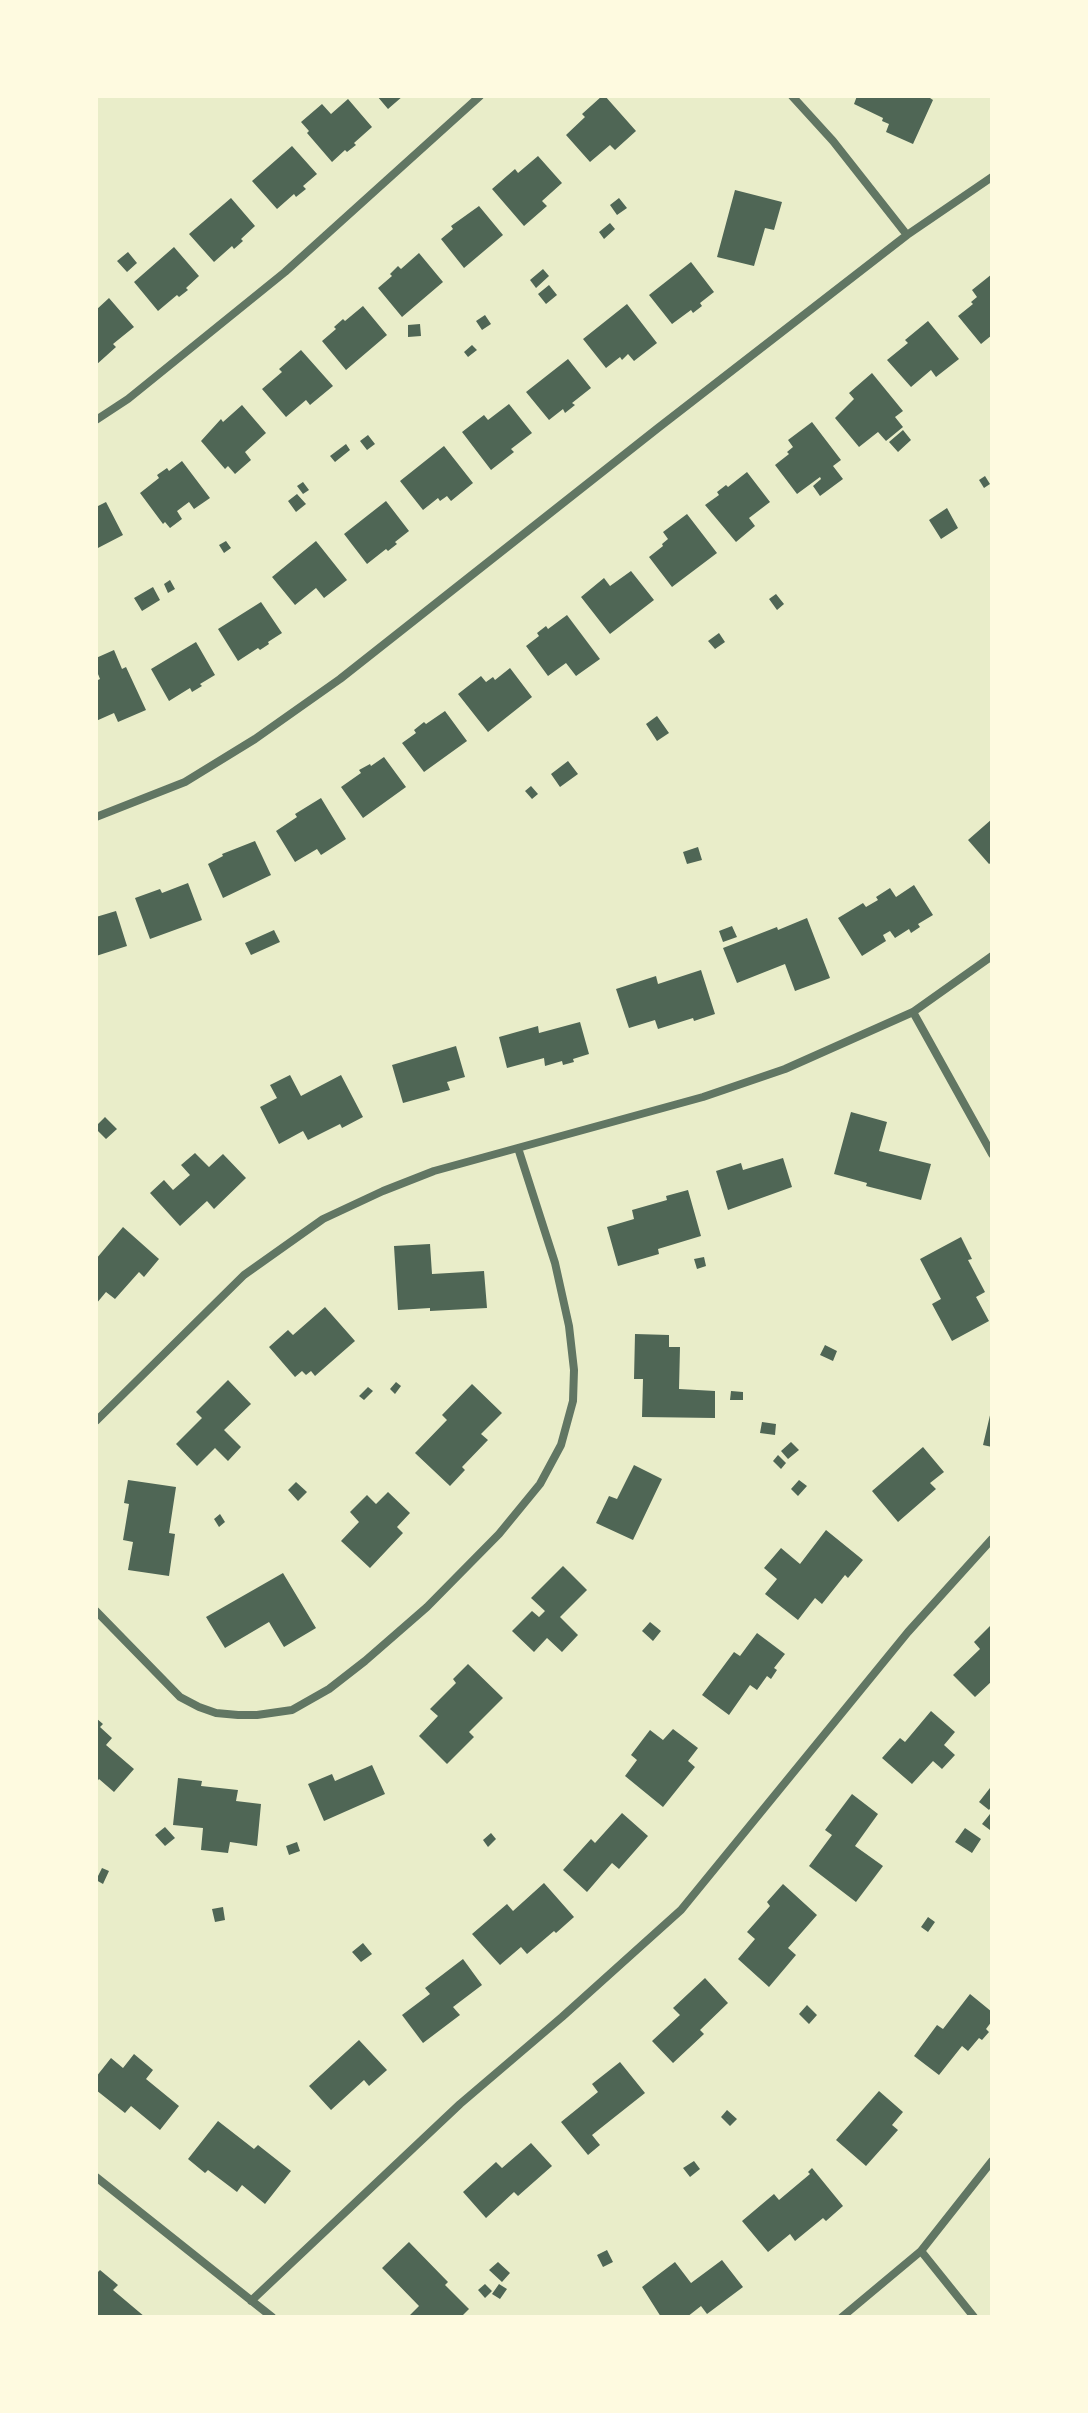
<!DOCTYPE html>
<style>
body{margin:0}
#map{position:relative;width:1088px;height:2413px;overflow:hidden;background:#e9edc9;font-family:Poppins,sans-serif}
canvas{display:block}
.frame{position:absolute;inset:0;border:98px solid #fefae0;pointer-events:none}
</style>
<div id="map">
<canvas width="1088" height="2413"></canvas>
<div class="frame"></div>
</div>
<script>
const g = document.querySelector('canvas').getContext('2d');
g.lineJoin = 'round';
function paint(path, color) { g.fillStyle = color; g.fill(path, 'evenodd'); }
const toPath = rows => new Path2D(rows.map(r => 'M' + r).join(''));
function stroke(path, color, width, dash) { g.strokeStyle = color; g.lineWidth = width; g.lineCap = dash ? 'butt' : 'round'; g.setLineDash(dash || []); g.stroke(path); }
const building = toPath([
 [377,96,403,96,388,109],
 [602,96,605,96,636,131,615,150,610,145,590,162,566,135,585,117,582,114],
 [857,96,927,96,933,100,913,144,886,132,889,124,882,121,883,118,854,104],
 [348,99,372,127,354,143,356,145,347,152,345,150,332,162,307,133,309,131,301,122,322,104,331,114],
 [292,146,317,174,303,186,306,189,296,197,294,194,277,209,252,181],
 [538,156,562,183,542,201,547,206,524,226,492,189,515,169,518,173],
 [735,190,782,202,774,230,765,228,754,266,717,257],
 [231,198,255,226,241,239,243,241,234,249,232,246,214,262,189,234],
 [619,198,627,208,617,215,610,205],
 [479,206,503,235,464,268,441,239,453,229,451,226],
 [610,223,615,229,604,239,599,232],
 [174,247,199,276,186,288,188,290,179,297,177,295,158,311,134,282],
 [128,252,137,263,127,272,117,261],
 [419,253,443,282,402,317,378,288,392,276,390,274,398,266,401,269],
 [691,262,714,292,700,303,702,306,693,313,691,310,672,324,649,295],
 [543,269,549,276,536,288,530,280],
 [992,274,992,335,981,344,958,316,973,304,971,302,977,297,972,290],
 [549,285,557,295,546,304,538,294],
 [109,298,134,327,113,344,116,347,96,365,96,310],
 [627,304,657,343,634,361,628,354,622,360,620,357,606,368,583,339],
 [363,306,387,335,346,370,322,341,336,329,334,327,343,319,345,321],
 [485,315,491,324,482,330,476,321],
 [928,321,959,359,936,377,931,370,911,387,887,360,908,343,905,340],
 [420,324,421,336,408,337,408,325],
 [472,345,477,350,468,357,464,352],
 [301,350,333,386,310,405,306,400,286,417,262,389,282,372,279,369],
 [568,359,591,388,572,403,575,405,565,413,563,409,549,420,526,392],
 [872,373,903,411,895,417,903,427,886,441,878,432,859,447,835,418,854,399,849,393],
 [509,404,532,433,511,449,514,452,491,470,462,432,484,415,488,420],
 [242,405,266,433,245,452,251,460,235,474,228,466,225,469,201,441,221,419,223,422],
 [812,422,841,460,833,466,843,479,820,496,813,486,821,479,820,477,797,494,775,465,789,454,787,452,793,447,788,440],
 [903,430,911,440,898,452,889,442],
 [368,435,375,444,367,450,360,441],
 [346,444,350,450,335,462,330,456],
 [444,446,473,483,451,501,447,496,440,501,438,498,423,510,400,481],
 [182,461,210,498,194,509,189,502,177,511,182,519,170,528,165,522,163,524,140,493,159,478,157,475,167,468,169,471],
 [747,472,770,502,749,518,755,526,736,542,705,505,719,495,717,492,726,485,728,487],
 [985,476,990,484,984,488,979,480],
 [303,482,309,490,303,494,297,486],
 [297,494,306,504,296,512,288,501],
 [386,501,409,531,395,542,397,544,388,551,386,549,367,564,344,534],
 [106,502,123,535,96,549,96,507],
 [947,508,958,528,941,539,929,520],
 [687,514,717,553,672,587,649,557,663,546,662,544,668,539,663,532],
 [226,541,231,548,224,553,219,545],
 [316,541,347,580,324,598,316,588,295,605,272,577],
 [631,571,654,600,610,634,581,597,604,578,610,586],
 [170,580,175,589,168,593,164,584],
 [153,587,160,600,142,611,134,598],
 [776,594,784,604,777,610,769,599],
 [261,602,282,633,268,642,269,644,260,650,258,648,238,661,218,629],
 [567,615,600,659,576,676,566,663,548,676,526,646,539,636,537,633,546,626,548,629],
 [719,633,725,642,715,649,708,641],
 [196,642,215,675,200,684,202,686,192,692,190,688,169,701,151,669],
 [114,650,122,669,126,667,146,710,118,722,114,713,96,721,96,681,100,679,96,669,96,658],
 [510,668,532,697,488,732,458,694,481,676,486,682,493,677,495,680],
 [445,711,467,741,424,772,402,743,416,733,414,730,424,722,426,724],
 [657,716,669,733,657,741,646,724],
 [384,757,406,787,363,818,341,787,361,773,359,770,370,764,371,766],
 [568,761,578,774,560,787,551,774],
 [531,786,538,794,532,799,525,791],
 [321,798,346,839,321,855,317,849,295,862,276,831,297,817,295,814],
 [992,819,992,862,989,864,968,840],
 [255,841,271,875,223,898,208,864,223,856,222,854],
 [698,847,702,860,687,864,683,852],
 [188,883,202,920,150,939,135,898,160,889,162,893],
 [914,885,933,915,918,924,920,927,911,933,909,929,895,938,890,931,883,935,886,941,862,956,838,918,863,903,866,907,878,900,876,897,890,888,896,897],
 [116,911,127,946,96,956,96,917],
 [807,918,830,978,795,991,785,964,737,983,723,948,777,927,778,930],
 [732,926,737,937,723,942,719,931],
 [274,930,280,942,251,955,245,943],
 [701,970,715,1014,694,1021,693,1018,658,1029,655,1020,629,1028,616,989,656,976,658,984],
 [580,1022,589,1054,573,1059,574,1062,563,1065,562,1061,545,1066,544,1058,507,1068,499,1037,538,1026,539,1033],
 [456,1046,465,1077,447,1082,450,1090,403,1103,392,1065],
 [290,1075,301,1096,341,1075,363,1117,342,1128,340,1124,308,1140,303,1131,279,1144,260,1107,277,1098,270,1085],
 [851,1112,887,1122,879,1151,931,1164,921,1200,866,1186,867,1183,834,1174],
 [105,1117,117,1129,106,1139,96,1129,96,1126],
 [195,1153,209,1167,223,1154,246,1178,214,1209,207,1201,180,1226,150,1193,164,1180,173,1190,190,1175,181,1165],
 [783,1158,792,1187,728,1210,716,1171,741,1163,743,1170],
 [688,1190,701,1236,658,1249,659,1254,618,1266,607,1227,634,1219,632,1210,667,1200,666,1196],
 [123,1227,159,1259,144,1277,139,1272,115,1299,106,1292,96,1304,96,1259],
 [961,1237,972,1259,968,1260,985,1292,976,1297,989,1321,952,1341,932,1304,941,1299,920,1259],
 [430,1244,432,1274,484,1271,487,1308,430,1311,430,1308,398,1310,394,1246],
 [704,1257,706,1266,697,1269,694,1259],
 [325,1307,355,1341,315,1376,311,1371,306,1375,302,1371,295,1377,269,1347,288,1330,293,1335],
 [635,1334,669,1335,669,1347,680,1347,679,1389,715,1391,715,1418,642,1417,643,1379,634,1379],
 [825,1345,837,1351,833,1361,820,1355],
 [228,1380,251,1404,224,1430,241,1447,228,1461,215,1448,197,1466,176,1444,202,1418,196,1412],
 [396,1382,401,1386,395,1394,390,1389],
 [472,1384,502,1413,481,1434,488,1440,462,1467,465,1470,450,1486,415,1453,447,1420,442,1415],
 [368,1387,373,1391,364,1400,359,1396],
 [731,1391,743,1392,743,1400,730,1400],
 [991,1411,992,1411,992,1447,983,1445],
 [762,1422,776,1424,775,1435,760,1433],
 [791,1442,799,1450,788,1459,781,1451],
 [923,1447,944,1472,930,1483,936,1489,898,1522,872,1491],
 [778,1455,786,1463,781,1469,773,1461],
 [634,1465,662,1479,633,1540,596,1523,609,1496,617,1499],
 [128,1480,176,1487,169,1533,175,1534,169,1576,128,1570,133,1542,123,1540,129,1504,124,1503],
 [799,1480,807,1486,798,1496,791,1489],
 [296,1482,307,1492,298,1501,288,1490],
 [388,1492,410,1513,397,1527,403,1533,370,1568,341,1541,359,1522,350,1512,367,1495,376,1504],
 [220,1514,225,1522,219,1527,214,1519],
 [826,1530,863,1560,848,1578,845,1575,822,1604,815,1598,798,1620,765,1594,777,1579,764,1568,781,1548,800,1564],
 [563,1566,587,1590,560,1617,578,1635,562,1652,547,1638,534,1652,512,1631,532,1611,539,1617,545,1611,531,1598],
 [283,1573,316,1628,284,1647,269,1622,225,1648,206,1617],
 [650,1622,661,1631,653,1641,642,1631],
 [992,1624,992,1681,975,1697,953,1675,980,1649,974,1642],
 [757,1633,785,1654,774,1668,777,1670,771,1679,767,1676,757,1690,750,1685,729,1715,702,1695,734,1652,740,1656],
 [468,1664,503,1698,469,1732,474,1737,447,1764,419,1736,438,1716,430,1709,456,1683,453,1679],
 [931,1711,955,1732,944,1745,955,1755,942,1769,933,1761,912,1784,882,1758,900,1738,905,1742],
 [96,1718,103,1724,100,1727,112,1738,106,1745,134,1769,114,1792,99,1779,96,1783],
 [673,1729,698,1748,688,1761,695,1767,663,1807,625,1776,637,1760,631,1755,650,1730,663,1740],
 [372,1765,385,1794,324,1821,308,1784,332,1774,335,1781],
 [178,1778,202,1781,201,1786,238,1790,236,1801,261,1804,257,1846,230,1842,228,1853,201,1850,203,1828,173,1825],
 [990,1788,992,1790,992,1806,989,1810,979,1802],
 [852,1794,878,1814,855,1846,883,1866,856,1902,809,1866,832,1835,825,1830],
 [622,1813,648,1836,619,1869,612,1863,587,1892,563,1870,591,1839,595,1843],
 [990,1814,992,1816,992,1827,990,1830,982,1824],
 [165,1827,175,1838,165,1846,155,1835],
 [965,1828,981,1839,972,1853,955,1842],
 [491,1833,496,1839,488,1847,483,1840],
 [297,1842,300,1851,289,1855,286,1846],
 [102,1868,109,1871,103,1884,96,1880],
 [544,1883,574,1917,556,1933,554,1931,527,1954,521,1947,500,1965,472,1934,507,1904,513,1911],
 [783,1884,817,1915,788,1948,796,1955,769,1987,738,1959,755,1939,747,1932,770,1906,767,1902],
 [223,1907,225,1920,215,1922,212,1909],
 [928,1917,935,1922,928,1932,921,1927],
 [363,1943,372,1954,361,1962,352,1952],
 [463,1959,482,1985,453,2007,460,2015,423,2043,402,2015,430,1994,425,1988],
 [705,1978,728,2003,700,2030,704,2034,673,2063,652,2041,680,2015,673,2008],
 [970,1994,992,2012,992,2021,986,2029,989,2032,982,2040,979,2038,968,2051,962,2046,939,2075,914,2056,937,2025,943,2029],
 [807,2005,817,2015,809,2024,799,2014],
 [359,2040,387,2070,369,2086,364,2080,331,2110,309,2086],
 [134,2054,153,2070,146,2079,179,2106,160,2130,131,2106,125,2113,96,2090,96,2077,111,2058,123,2068],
 [620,2062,645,2093,592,2135,600,2145,588,2155,561,2122,598,2092,592,2084],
 [879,2091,903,2112,892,2125,898,2130,866,2166,836,2140],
 [727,2110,737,2119,730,2126,721,2117],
 [218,2121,254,2149,258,2145,291,2171,265,2204,242,2185,237,2192,208,2170,205,2173,188,2159],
 [531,2143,552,2166,518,2196,514,2192,486,2218,463,2192,496,2162,502,2168],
 [694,2161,700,2169,690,2177,683,2168],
 [812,2168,843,2206,826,2221,823,2218,795,2241,790,2234,768,2252,742,2221,774,2194,779,2200,810,2174,808,2172],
 [409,2242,448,2282,445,2285,469,2309,461,2317,408,2317,419,2306,382,2268],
 [607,2250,613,2262,603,2267,597,2255],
 [722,2260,743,2287,707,2314,701,2306,687,2317,661,2317,642,2287,675,2262,691,2283],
 [498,2262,510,2273,502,2282,489,2270],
 [100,2270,118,2285,113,2290,145,2317,96,2317,96,2274],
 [485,2284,492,2291,485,2298,478,2290],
 [499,2284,507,2289,500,2299,492,2294]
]);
const minor = toPath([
 [792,96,833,141,907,235],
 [96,420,128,399,285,272,480,96],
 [96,817,185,782,255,739,340,679,658,428,907,235,992,177],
 [913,1012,992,1154],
 [96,1421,244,1275,323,1219,383,1191,434,1171,703,1097,785,1069,913,1012,992,956],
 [96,1611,180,1697,199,1707,216,1713,238,1715,257,1715,292,1710,329,1689,365,1661,427,1607,499,1534,540,1484,561,1445,573,1401,574,1370,569,1326,555,1263,518,1148],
 [96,2177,272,2317],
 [921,2251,974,2317],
 [251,2301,460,2104,562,2017,681,1910,908,1632,992,1539],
 [842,2317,921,2251,992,2161]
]);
paint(building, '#4f6655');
stroke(minor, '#617663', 8);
</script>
